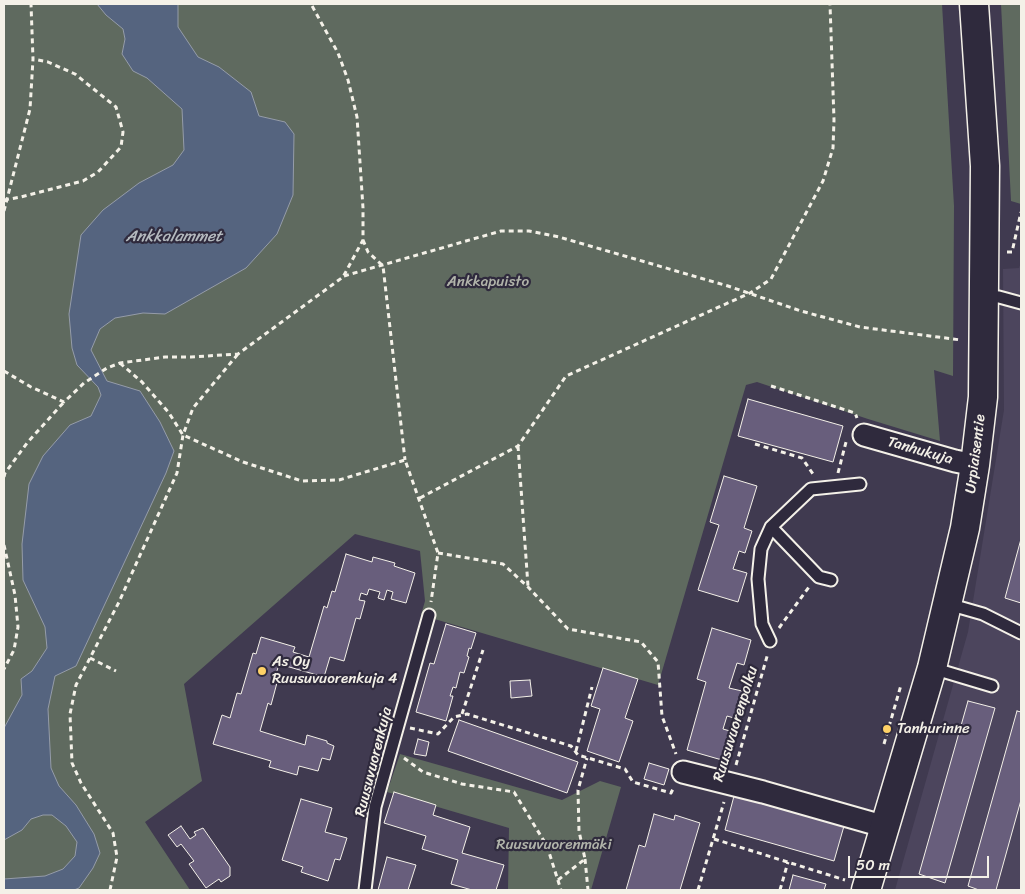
<!DOCTYPE html>
<meta charset="utf-8">
<style>
body{margin:0}
#map{position:relative;width:1025px;height:894px;overflow:hidden;background:#403a50;font-family:Sriracha,sans-serif}
canvas{display:block}
.frame{position:absolute;inset:0;border:5px solid #f4f1e8;pointer-events:none}
.scale{position:absolute;left:848px;top:856px;width:141px;height:22px;box-sizing:border-box;border:2px solid #f4f1e8;border-top:0;padding-left:6px;font-size:15px;line-height:18px;white-space:nowrap;color:#f4f1e8;-webkit-text-stroke:4px #2f2a3d;paint-order:stroke}
</style>
<div id="map">
<canvas width="1025" height="894"></canvas>
<div class="frame"></div>
<div class="scale">50 m</div>
</div>
<script>
const g = document.querySelector('canvas').getContext('2d');
g.lineJoin = 'round';
function paint(path, color) { g.fillStyle = color; g.fill(path, 'evenodd'); }
const toPath = rows => new Path2D(rows.map(r => 'M' + r).join(''));
function stroke(path, color, width, dash) { g.strokeStyle = color; g.lineWidth = width; g.lineCap = dash ? 'butt' : 'round'; g.setLineDash(dash || []); g.stroke(path); }
function write(font, color, halo, rows, align = 'center') {
  g.font = font + ' Sriracha,sans-serif'; g.lineWidth = 4.5; g.setLineDash([]); g.textBaseline = 'middle'; g.strokeStyle = halo; g.fillStyle = color; for (const [text, x, y, turn = 0] of rows) {
    g.save(); g.translate(x, y); g.rotate((+turn || 0) * Math.PI / 180); g.textAlign = isNaN(turn) ? turn : align; if (halo) g.strokeText(text, 0, 0); g.fillText(text, 0, 0); g.restore();
  }
}
const built = toPath([
 [1021,262,1021,890,895,890,968,632,1004,410,1003,269,1019,268]
]);
const green = toPath([
 [4,4,942,4,954,206,953,376,934,370,940,441,868,419,757,382,746,385,658,685,421,615,425,601,420,551,355,534,184,684,202,781,145,822,190,890,4,890],
 [1001,4,1021,4,1021,204,1011,201],
 [400,754,562,800,600,781,621,787,591,890,508,890,509,828,387,792]
]);
const water = toPath([
 [97,4,178,4,178,27,198,57,219,67,251,92,259,116,285,122,294,134,293,195,277,234,246,268,165,314,143,313,115,318,100,329,91,350,107,381,140,391,160,422,174,451,166,473,76,666,55,676,48,709,51,768,59,786,76,805,94,834,100,853,93,868,79,888,74,890,4,890,4,879,45,876,63,869,75,856,77,842,66,826,52,815,43,815,31,819,22,830,4,840,4,728,22,695,21,679,32,671,47,648,45,627,23,580,22,544,29,484,43,456,70,425,91,416,101,395,98,387,77,365,72,348,69,314,81,235,103,210,139,183,173,165,184,150,182,109,147,78,133,71,122,54,125,39,123,29,106,15,97,4]
]);
const building = toPath([
 [748,399,843,426,833,462,738,436,748,399],
 [724,476,757,486,744,528,752,531,745,553,739,551,733,569,747,573,738,602,698,590,719,525,710,522,724,476],
 [1021,539,1021,603,1005,598,1021,539],
 [346,554,372,562,373,557,395,563,394,566,415,573,406,603,391,599,393,592,387,590,384,600,378,598,380,592,369,589,367,595,361,593,359,600,365,601,360,619,356,618,344,661,330,657,324,677,279,664,275,678,278,679,271,705,268,703,260,731,305,745,307,735,327,741,327,743,334,746,330,760,322,758,318,771,299,766,297,775,269,767,271,761,213,744,222,715,230,718,237,693,241,694,253,653,256,654,261,637,295,647,293,652,309,657,324,606,327,608,332,591,335,592,346,554],
 [446,624,476,633,471,649,469,648,467,656,469,657,464,673,460,672,456,688,453,687,450,696,453,696,446,721,416,712,430,663,434,664,446,624],
 [712,628,751,640,744,665,737,663,729,688,742,691,734,718,727,716,723,729,737,733,729,762,687,750,706,682,697,679,712,628],
 [603,668,638,679,625,718,633,721,619,762,587,751,600,709,591,706,603,668],
 [530,680,532,696,511,698,510,681,530,680],
 [968,701,995,708,945,883,919,874,968,701],
 [1017,711,1021,712,1021,800,996,890,979,890,968,886,1017,711],
 [459,720,578,762,567,793,448,751,459,720],
 [418,739,429,742,426,756,414,754,418,739],
 [649,763,669,769,664,785,644,779,649,763],
 [394,792,436,805,433,815,470,827,462,853,504,865,496,890,472,890,451,884,458,860,422,849,426,836,384,823,394,792],
 [734,796,844,826,834,861,725,830,734,796],
 [301,799,332,808,325,832,347,838,340,860,335,859,328,881,301,872,303,867,282,860,301,799],
 [654,814,674,820,675,815,700,823,680,890,626,890,639,845,645,847,654,814],
 [181,826,190,839,196,835,194,832,203,828,230,867,230,876,221,882,219,879,206,888,189,864,194,861,181,844,177,847,168,835,181,826],
 [387,857,416,865,408,890,378,890,387,857],
 [793,875,826,884,824,890,789,890,793,875]
]);
const path = toPath([
 [4,200,21,197,83,181,98,172,121,147,123,132,116,107,75,74,48,62,33,59],
 [4,211,30,109,33,59,31,4],
 [363,240,368,252,383,266,405,460],
 [1007,252,1012,252,1021,212],
 [344,276,501,231,529,231,559,237,728,286,801,311,860,327,961,340],
 [120,363,142,382,169,413,183,435,243,462,302,481,339,480,405,460,438,553,431,602],
 [4,371,31,387,64,402,84,383,107,368,120,363,165,357,191,357,238,354,343,277,363,240,363,208,357,117,348,80,338,53,311,4],
 [771,386,855,413,857,418],
 [755,444,802,458,813,474],
 [518,446,528,586],
 [838,473,846,442],
 [4,477,5,473,27,443,64,402],
 [420,498,518,446,566,376,750,293,771,279,823,181,833,148,834,120,830,4],
 [4,545,15,595,18,627,14,650,4,669],
 [438,553,503,564,528,587,568,629,641,642,658,662,662,716,676,754],
 [779,628,809,587],
 [90,658,116,671],
 [462,714,483,650],
 [410,728,438,734,454,717,467,714,571,746,578,755,625,769,633,782,671,793,673,789],
 [884,744,901,685],
 [576,751,592,687],
 [404,758,423,772,462,784,514,792,547,846,561,890],
 [736,765,768,653],
 [714,839,845,880],
 [585,859,588,890],
 [558,880,585,859,579,831,578,790,587,758],
 [110,890,117,857,113,833,81,783,72,763,70,714,76,685,119,602,177,473,183,435,193,408,238,354],
 [698,890,724,802],
 [780,890,788,862]
]);
const service = toPath([
 [985,296,999,297,1021,303],
 [771,527,819,577,831,580],
 [948,604,983,614,1021,633],
 [770,641,762,624,758,579,761,549,771,527,811,489,860,484],
 [932,668,992,686],
 [365,890,375,807,429,615]
]);
const minor = toPath([
 [864,435,955,461,975,465],
 [683,772,763,792,886,827]
]);
const secondary = toPath([
 [866,890,932,668,965,528,975,465,983,397,985,166,974,4]
]);
const markers = [
 [262,671,5,"#ffd166"],
 [887,729,5,"#ffd166"]
];
const parkNames = [
 ["Ankkapuisto",488,282],
 ["Ruusuvuorenmäki",554,845]
];
const streetNames = [
 ["Tanhukuja",920,451,16],
 ["Urpiaisentie",976,454,-83],
 ["Ruusuvuorenpolku",736,724,-73],
 ["Ruusuvuorenkuja",374,762,-76]
];
const poiNames = [
 ["As Oy",272,662],
 ["Ruusuvuorenkuja 4",272,679],
 ["Tanhurinne",897,729]
];
const waterNames = [
 ["Ankkalammet",174,237]
];
paint(built, '#4c455d');
paint(green, '#5f6a5f');
paint(water, '#55647f');
stroke(water, '#959ca9', 1);
paint(building, '#685e7c');
stroke(building, '#f4f1e8', 1);
stroke(service, '#f4f1e8', 15);
stroke(minor, '#f4f1e8', 25);
stroke(secondary, '#f4f1e8', 31);
stroke(path, '#f4f1e8', 3, [5, 4]);
stroke(service, '#2f2a3d', 11);
stroke(minor, '#2f2a3d', 21);
stroke(secondary, '#2f2a3d', 28);
for (const [x, y, r, color] of markers) { const dot = new Path2D(); dot.arc(x, y, r, 0, 2 * Math.PI); g.fillStyle = color; g.fill(dot); stroke(dot, '#2f2a3d', 2); }
write('15px', '#b1b4aa', '#2f2a3d', parkNames);
write('15px', '#f4f1e8', '#2f2a3d', streetNames);
write('15px', '#f4f1e8', '#2f2a3d', poiNames, 'left');
write('italic 16px', '#b4b9be', '#2f2a3d', waterNames);
</script>
